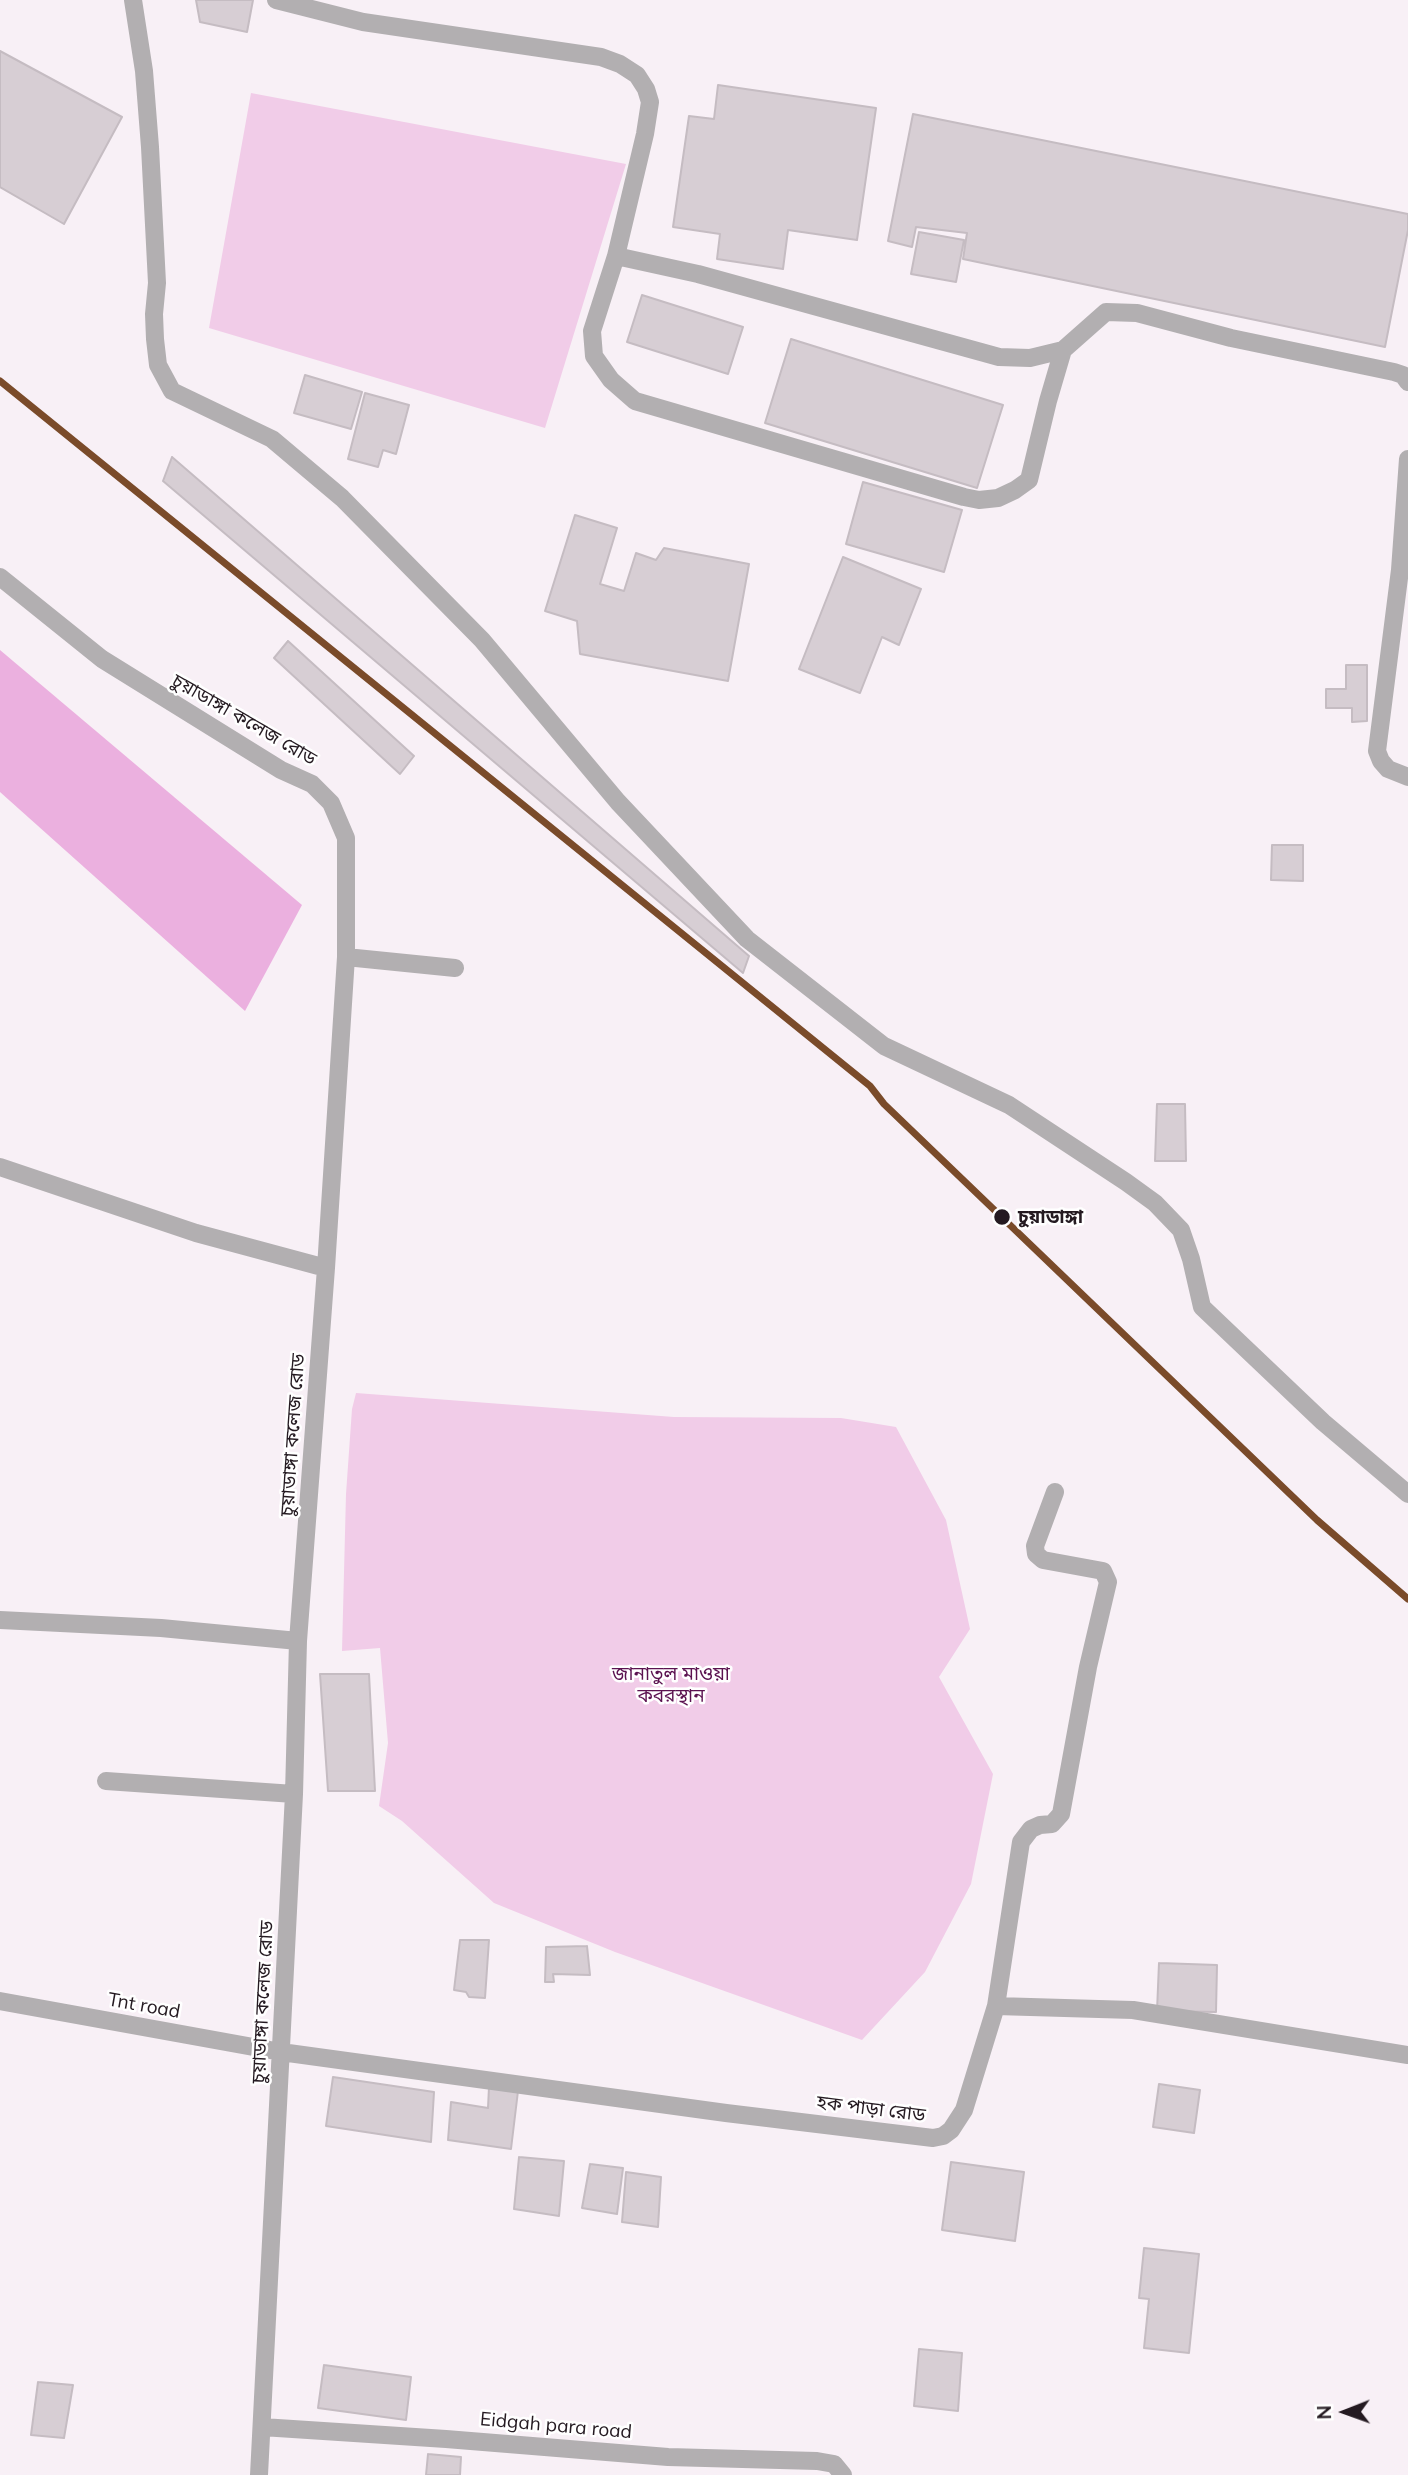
<!DOCTYPE html>
<meta charset="utf-8">
<style>
body{margin:0}
#map{position:relative;width:1408px;height:2475px;overflow:hidden;background:#f8f0f6;font-family:Mulish,sans-serif}
canvas{display:block}
.north{position:absolute;left:1310px;top:2377px;width:70px;height:70px;-webkit-text-stroke:5px #fff;paint-order:stroke;rotate:269deg;font-size:19px;font-weight:700;line-height:28px;text-align:center;color:#241a21}
.north::after{content:'';display:block;margin:auto;width:24px;height:32px;background:#241a21;clip-path:polygon(50% 0,100% 100%,50% 72%,0 100%)}
</style>
<div id="map">
<canvas width="1408" height="2475"></canvas>
<div class="north">N</div>
</div>
<script>
const g = document.querySelector('canvas').getContext('2d');
g.lineJoin = 'round';
function paint(path, color) { g.fillStyle = color; g.fill(path, 'evenodd'); }
const toPath = rows => new Path2D(rows.map(r => 'M' + r).join(''));
function stroke(path, color, width, dash) { g.strokeStyle = color; g.lineWidth = width; g.lineCap = dash ? 'butt' : 'round'; g.setLineDash(dash || []); g.stroke(path); }
function write(font, color, halo, rows, align = 'center') {
  g.font = font + ' Mulish,"Noto Sans Bengali",sans-serif'; g.lineWidth = 5; g.setLineDash([]); g.textBaseline = 'middle'; g.strokeStyle = halo; g.fillStyle = color; for (const [text, x, y, turn = 0] of rows) {
    g.save(); g.translate(x, y); g.rotate((+turn || 0) * Math.PI / 180); g.textAlign = isNaN(turn) ? turn : align; if (halo) g.strokeText(text, 0, 0); g.fillText(text, 0, 0); g.restore();
  }
}
const green = toPath([
 [251,93,626,164,545,428,209,328],
 [356,1393,674,1417,841,1418,896,1427,946,1520,970,1629,939,1677,993,1774,971,1884,925,1972,862,2040,615,1952,494,1903,402,1821,379,1806,388,1743,380,1648,342,1651,346,1494,352,1409]
]);
const water = toPath([
 [0,650,302,905,245,1011,0,792]
]);
const building = toPath([
 [196,0,253,0,247,32,200,22,196,0],
 [0,51,122,117,64,224,0,187,0,51],
 [718,85,876,108,857,240,788,230,783,269,717,259,720,234,673,227,689,116,714,119,718,85],
 [913,114,1408,214,1408,230,1385,347,963,259,967,233,916,227,912,247,888,241,913,114],
 [919,232,964,240,956,282,911,274,919,232],
 [642,295,743,327,728,374,627,342,642,295],
 [791,339,1003,405,977,488,765,423,791,339],
 [305,375,362,392,351,429,294,413,305,375],
 [365,393,409,405,396,454,383,450,378,467,348,459,365,393],
 [172,457,749,956,743,973,163,481,172,457],
 [863,482,962,510,944,572,846,544,863,482],
 [575,515,617,528,600,584,624,591,636,553,656,560,664,548,749,564,728,681,580,654,577,621,545,611,575,515],
 [843,557,921,589,899,645,882,637,860,693,799,669,843,557],
 [288,641,414,756,400,774,274,658,288,641],
 [1346,665,1367,665,1367,721,1352,722,1352,708,1326,708,1326,689,1346,689,1346,665],
 [1272,845,1303,845,1303,881,1271,880,1272,845],
 [1157,1104,1185,1104,1186,1161,1155,1161,1157,1104],
 [320,1674,369,1674,375,1791,328,1791,320,1674],
 [460,1940,489,1940,485,1998,469,1997,466,1992,454,1990,460,1940],
 [587,1946,590,1975,553,1974,554,1982,545,1982,546,1947,587,1946],
 [1159,1963,1217,1965,1216,2012,1157,2011,1159,1963],
 [333,2077,434,2092,431,2142,326,2126,333,2077],
 [1159,2084,1200,2090,1194,2133,1153,2127,1159,2084],
 [489,2087,518,2091,511,2149,448,2140,451,2102,488,2108,489,2087],
 [519,2157,564,2161,559,2216,514,2209,519,2157],
 [951,2162,1024,2172,1015,2241,942,2230,951,2162],
 [590,2164,623,2168,617,2214,582,2208,590,2164],
 [626,2172,661,2177,658,2227,622,2222,626,2172],
 [1144,2248,1199,2254,1189,2353,1144,2348,1149,2299,1139,2298,1144,2248],
 [919,2349,962,2353,958,2411,914,2406,919,2349],
 [324,2365,411,2377,406,2420,318,2408,324,2365],
 [38,2382,73,2385,64,2438,31,2435,38,2382],
 [428,2454,461,2457,460,2475,426,2475,428,2454]
]);
const minor = toPath([
 [133,0,144,71,150,147,157,283,154,314,155,339,158,365,172,391,272,439,342,498,482,640,618,802,747,939,884,1046,1009,1105,1126,1182,1155,1203,1181,1230,1191,1259,1202,1307,1323,1422,1408,1494],
 [276,0,363,22,601,57,620,64,637,75,646,89,650,102,645,134,616,256,592,331,594,356,611,380,635,401,964,497,979,500,998,498,1015,490,1029,480,1048,401,1063,350,1030,358,999,357,698,274,616,256],
 [1063,350,1106,312,1137,313,1231,338,1394,372,1403,375,1408,382],
 [1408,459,1400,570,1377,751,1381,761,1388,769,1408,777],
 [0,577,102,659,281,770,312,784,331,803,346,838,346,957,326,1268,298,1641,294,1794,259,2475],
 [346,957,455,968],
 [0,1167,196,1233,326,1268],
 [0,1620,161,1628,298,1641],
 [106,1781,294,1794],
 [0,2001,281,2052,726,2113,933,2138,943,2136,951,2130,964,2110,996,2006,1133,2010,1408,2055],
 [996,2006,1021,1842,1031,1829,1040,1825,1052,1824,1061,1814,1088,1667,1108,1582,1103,1571,1043,1560,1036,1554,1035,1546,1055,1492],
 [262,2427,446,2439,668,2457,817,2461,834,2464,843,2475]
]);
const rail1 = toPath([
 [0,381,870,1086,884,1104,1317,1520,1408,1599]
]);
const markers = [
 [1002,1217,9,"#241a21"]
];
const streetNames = [
 ["চুয়াডাঙ্গা কলেজ রোড",244,720,30],
 ["চুয়াডাঙ্গা কলেজ রোড",293,1435,-86],
 ["চুয়াডাঙ্গা কলেজ রোড",263,2002,-87],
 ["Tnt road",144,2006,10],
 ["হক পাড়া রোড",871,2109,7],
 ["Eidgah para road",556,2426,5]
];
const stopNames = [
 ["চুয়াডাঙ্গা",1018,1217]
];
const parkNames = [
 ["জানাতুল মাওয়া",671,1674],
 ["কবরস্থান",671,1696]
];
paint(green, '#f1cce8');
paint(water, '#ebb0df');
paint(building, '#d7ced4');
stroke(building, '#c5bcc2', 2);
stroke(minor, '#b2afb1', 18);
stroke(rail1, '#7a4b2a', 7);
for (const [x, y, r, color] of markers) { const dot = new Path2D(); dot.arc(x, y, r, 0, 2 * Math.PI); g.fillStyle = color; g.fill(dot); stroke(dot, '#fff', 2.5); }
write('19px', '#241a21', '#fff', streetNames);
write('bold 19px', '#241a21', '#fff', stopNames, 'left');
write('19px', '#5b1250', '#fff', parkNames);
</script>
